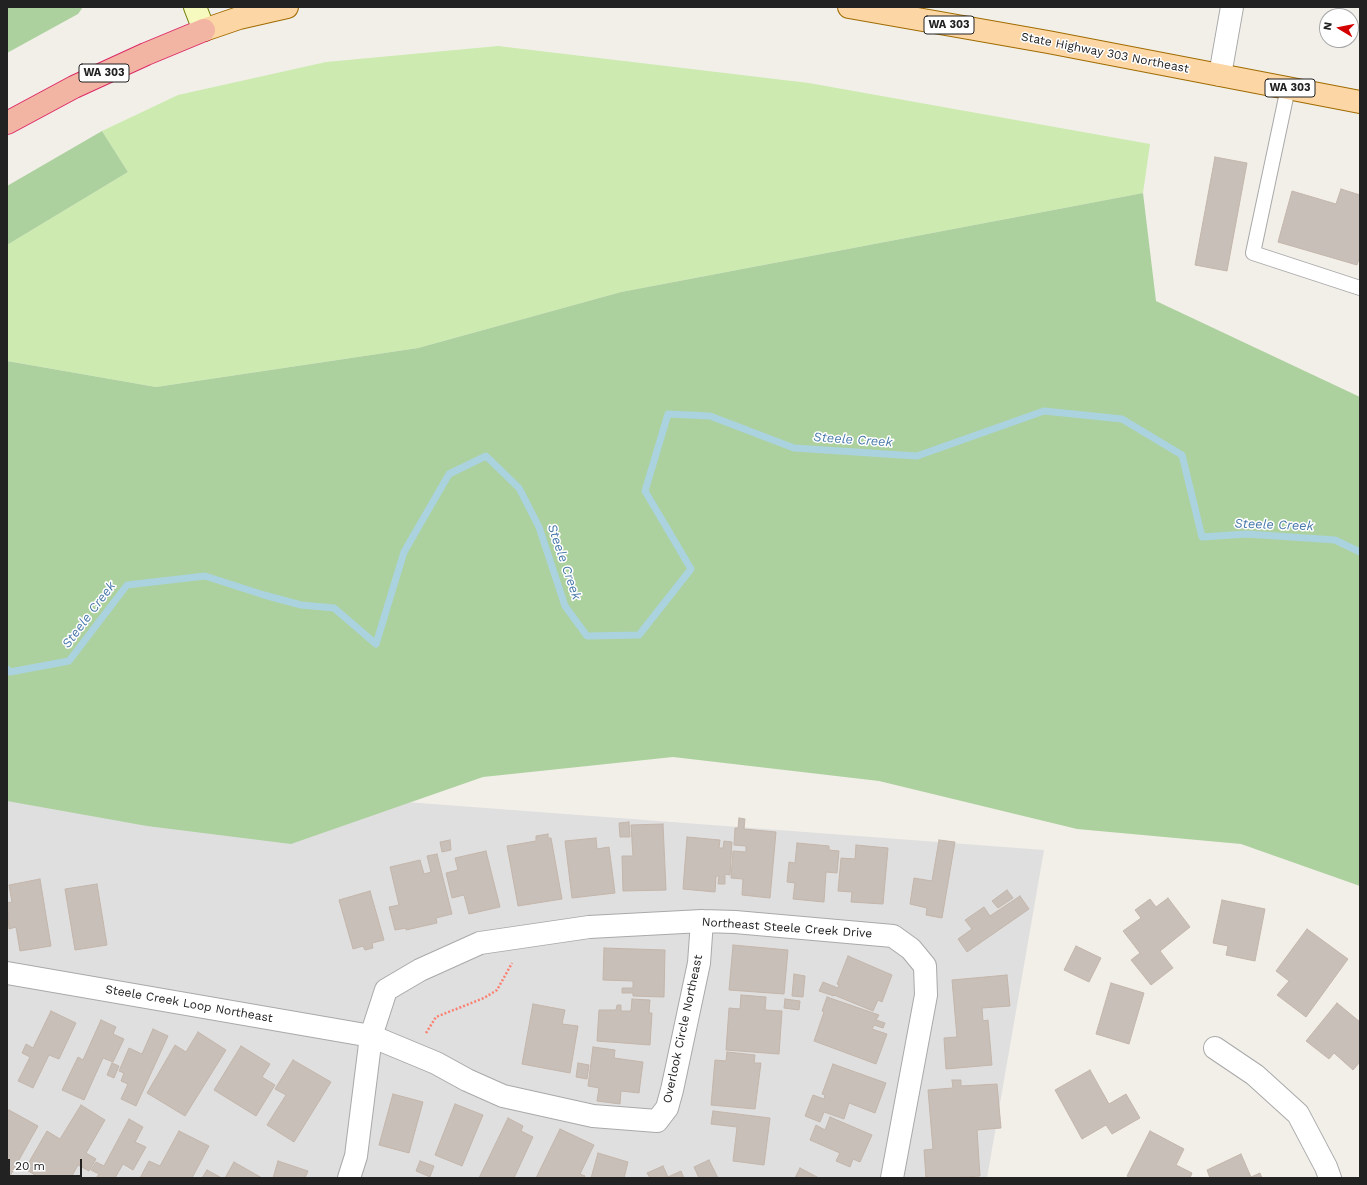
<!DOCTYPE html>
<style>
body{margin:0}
#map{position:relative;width:1367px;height:1185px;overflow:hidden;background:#f2efe9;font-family:"Work Sans",sans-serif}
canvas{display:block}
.frame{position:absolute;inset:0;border:8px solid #222;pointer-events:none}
.north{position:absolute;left:1319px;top:8px;width:40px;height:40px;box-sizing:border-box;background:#fff;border:1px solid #a7a7a7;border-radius:50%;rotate:280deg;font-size:11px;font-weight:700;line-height:16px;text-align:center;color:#222}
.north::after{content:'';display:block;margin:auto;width:14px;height:18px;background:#d40000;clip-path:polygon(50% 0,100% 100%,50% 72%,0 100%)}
.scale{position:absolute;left:8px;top:1159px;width:74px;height:18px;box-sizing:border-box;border:2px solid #222;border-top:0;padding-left:5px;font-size:12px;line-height:14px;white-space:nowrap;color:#222;-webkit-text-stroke:3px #fff;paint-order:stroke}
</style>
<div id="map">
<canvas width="1367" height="1185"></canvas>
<div class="frame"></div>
<div class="north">N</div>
<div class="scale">20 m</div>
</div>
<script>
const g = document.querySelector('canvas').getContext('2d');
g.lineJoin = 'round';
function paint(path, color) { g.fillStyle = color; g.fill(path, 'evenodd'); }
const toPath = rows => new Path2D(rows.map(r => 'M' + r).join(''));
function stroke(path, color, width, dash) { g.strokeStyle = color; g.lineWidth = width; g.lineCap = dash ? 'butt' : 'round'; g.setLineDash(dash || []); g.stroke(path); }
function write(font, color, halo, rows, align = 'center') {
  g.font = font + ' "Work Sans",sans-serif'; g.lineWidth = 3; g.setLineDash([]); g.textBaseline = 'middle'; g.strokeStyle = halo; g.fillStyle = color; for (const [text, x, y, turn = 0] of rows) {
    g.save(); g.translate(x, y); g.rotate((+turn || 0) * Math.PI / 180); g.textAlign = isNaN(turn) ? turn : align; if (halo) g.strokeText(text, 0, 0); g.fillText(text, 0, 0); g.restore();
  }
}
const residential = toPath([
 [7,772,1044,850,987,1178,7,1178]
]);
const grass = toPath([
 [498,46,809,83,1150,144,1143,193,621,292,418,348,156,387,7,361,7,245,128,172,102,131,178,95,326,62]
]);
const forest = toPath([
 [7,7,83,7,78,14,7,53],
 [102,131,128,172,7,245,7,186],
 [1143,193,1156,301,1360,397,1360,886,1241,844,1077,829,879,781,673,757,483,777,291,844,147,826,7,801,7,361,156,387,418,348,621,292]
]);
const stream = toPath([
 [7,669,10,672,69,661,127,585,205,576,264,595,301,605,334,608,376,644,404,552,449,474,486,456,519,488,539,527,565,606,587,636,639,635,691,569,645,491,668,414,710,416,794,448,917,456,1044,411,1122,419,1182,455,1202,537,1247,534,1335,540,1360,552]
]);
const building = toPath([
 [1215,157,1247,163,1227,271,1195,265,1215,157],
 [1341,189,1360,195,1360,256,1357,265,1278,242,1292,191,1336,204,1341,189],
 [739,818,745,819,744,829,776,832,770,898,742,895,743,879,731,878,733,851,746,852,746,846,734,845,735,828,738,828,739,818],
 [629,822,630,837,620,837,619,823,629,822],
 [663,824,666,890,623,891,622,856,633,856,631,825,663,824],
 [548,834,548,838,551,838,562,899,518,906,507,846,536,841,536,836,548,834],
 [687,837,720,840,719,848,723,848,724,841,732,842,730,875,725,874,725,884,718,884,719,876,716,876,715,892,683,889,687,837],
 [596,838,597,849,609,847,615,893,572,898,565,841,596,838],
 [450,840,451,850,442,852,440,842,450,840],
 [939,840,955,842,942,918,926,915,927,908,910,904,914,878,932,881,939,840],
 [797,843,829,846,829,850,839,851,837,873,826,872,824,902,793,899,795,883,787,882,789,862,795,863,797,843],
 [856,845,888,848,883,904,851,902,852,892,838,891,841,858,855,859,856,845],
 [486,851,500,907,469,914,464,895,452,898,446,873,458,870,455,858,486,851],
 [437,854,452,914,436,918,437,923,406,930,406,928,395,930,389,907,399,905,390,867,420,860,424,874,431,872,427,856,437,854],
 [40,879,51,946,20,951,16,927,9,929,7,903,12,902,9,885,40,879],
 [97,884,107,945,75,950,65,889,97,884],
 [1007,890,1013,898,998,908,992,901,1007,890],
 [370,891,384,940,372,943,373,948,365,950,363,946,353,949,339,900,370,891],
 [1020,896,1029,909,967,952,958,939,972,929,965,920,984,907,990,916,1020,896],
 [1168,898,1190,927,1160,951,1173,968,1151,985,1131,960,1140,953,1123,931,1141,918,1135,910,1150,899,1156,907,1168,898],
 [1222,900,1265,909,1255,961,1226,955,1228,946,1213,943,1222,900],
 [1307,929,1348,959,1306,1017,1277,995,1289,981,1276,971,1307,929],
 [733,945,788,950,784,994,729,990,733,945],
 [1076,946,1101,958,1089,982,1064,970,1076,946],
 [604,948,665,950,664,997,633,996,633,993,622,993,622,988,633,988,633,981,603,980,604,948],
 [848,956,892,975,882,1002,878,1000,873,1011,834,995,834,996,819,991,823,982,838,988,839,985,837,984,848,956],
 [794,974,805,976,803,997,792,996,794,974],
 [1007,975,1010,1006,982,1008,983,1021,988,1020,992,1065,946,1069,944,1038,957,1037,952,980,1007,975],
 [1111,983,1144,993,1129,1044,1096,1034,1111,983],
 [741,995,766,997,765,1010,782,1011,779,1054,726,1050,729,1008,740,1009,741,995],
 [827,997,879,1015,876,1020,885,1023,883,1028,874,1025,872,1029,887,1034,876,1064,814,1041,824,1012,822,1011,827,997],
 [632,999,650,1000,649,1013,652,1013,650,1045,597,1041,599,1010,616,1010,617,1005,621,1005,621,1011,631,1011,632,999],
 [785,999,800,1001,799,1010,784,1008,785,999],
 [1337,1003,1360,1022,1360,1062,1353,1070,1334,1053,1329,1059,1306,1041,1337,1003],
 [533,1004,565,1010,562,1024,578,1026,570,1073,522,1064,533,1004],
 [51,1011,76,1023,59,1059,49,1055,33,1088,18,1081,30,1057,22,1053,26,1044,33,1048,51,1011],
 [101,1020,116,1027,113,1034,124,1039,113,1062,103,1058,84,1100,62,1090,78,1057,83,1060,101,1020],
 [153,1029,168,1036,136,1106,121,1099,128,1084,121,1081,124,1073,119,1071,129,1048,142,1054,153,1029],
 [198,1032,226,1050,185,1116,147,1093,175,1045,186,1052,198,1032],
 [241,1046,270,1064,262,1077,275,1085,256,1116,214,1090,241,1046],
 [593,1047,615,1050,614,1058,643,1062,639,1093,621,1091,620,1104,597,1101,599,1088,588,1086,593,1047],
 [727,1052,755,1055,754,1063,761,1063,755,1109,711,1105,715,1060,726,1061,727,1052],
 [293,1060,331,1082,294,1142,267,1125,286,1095,275,1089,293,1060],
 [112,1063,119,1066,114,1078,107,1075,112,1063],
 [578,1063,589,1065,587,1079,576,1077,578,1063],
 [833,1064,886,1083,875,1113,849,1103,844,1119,824,1112,820,1122,805,1116,813,1095,824,1099,825,1095,822,1094,833,1064],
 [1090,1070,1109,1104,1126,1094,1140,1118,1112,1134,1106,1125,1082,1139,1055,1090,1090,1070],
 [952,1080,961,1080,961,1086,997,1084,1001,1128,977,1130,980,1176,948,1178,926,1178,924,1150,933,1149,928,1090,953,1088,952,1080],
 [393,1094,423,1102,409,1153,379,1145,393,1094],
 [455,1104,483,1115,462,1166,435,1155,455,1104],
 [81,1105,105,1120,86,1153,96,1159,89,1171,78,1165,71,1178,40,1178,25,1169,47,1131,60,1139,81,1105],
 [9,1110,38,1126,10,1176,7,1174,7,1113,9,1110],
 [713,1111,770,1118,764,1165,733,1161,737,1127,711,1124,713,1111],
 [830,1117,872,1135,860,1162,853,1159,850,1167,836,1161,840,1153,810,1140,816,1125,825,1130,830,1117],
 [508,1118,523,1126,521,1131,533,1137,514,1178,479,1178,508,1118],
 [129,1119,143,1127,135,1142,146,1147,133,1170,123,1164,115,1178,96,1178,99,1174,91,1170,96,1162,104,1166,129,1119],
 [560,1129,594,1145,580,1174,585,1176,584,1178,536,1178,560,1129],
 [179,1131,209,1146,192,1178,140,1178,149,1161,160,1166,179,1131],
 [1150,1131,1184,1149,1176,1165,1192,1173,1190,1178,1131,1178,1127,1176,1150,1131],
 [598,1153,628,1162,624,1178,591,1178,598,1153],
 [1241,1154,1251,1177,1260,1173,1262,1178,1210,1178,1207,1170,1241,1154],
 [709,1160,718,1178,699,1178,694,1167,709,1160],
 [278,1161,308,1171,305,1178,273,1178,278,1161],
 [420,1161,434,1166,430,1177,416,1171,420,1161],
 [234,1162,262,1178,225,1178,234,1162],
 [663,1166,668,1177,681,1171,684,1178,650,1178,647,1173,663,1166],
 [800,1168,819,1178,795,1178,800,1168],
 [207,1170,220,1177,219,1178,202,1178,207,1170]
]);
const path = toPath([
 [426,1033,436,1017,484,998,497,990,512,963]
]);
const service = toPath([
 [1288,88,1253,253,1360,288]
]);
const minor = toPath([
 [1220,75,1232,7],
 [7,973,371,1036,436,1063,467,1080,503,1096,593,1116,657,1121,667,1108,672,1090,699,963,702,921],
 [1215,1048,1255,1075,1298,1114,1326,1167,1330,1178],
 [349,1178,356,1156,371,1036,386,990,420,970,480,943,589,927,702,921,735,922,893,936,911,949,925,966,926,995,892,1178]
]);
const secondary = toPath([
 [195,7,204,30]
]);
const primary = toPath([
 [849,7,1048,42,1360,102],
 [204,30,239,18,287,7]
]);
const trunk = toPath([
 [7,123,74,87,146,54,204,30]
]);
const shields = [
 [949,25,50],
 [104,73,50],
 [1290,88,50]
];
const shieldNames = [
 ["WA 303",949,25],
 ["WA 303",104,73],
 ["WA 303",1290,88]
];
const streetNames = [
 ["State Highway 303 Northeast",1105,53,11],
 ["Northeast Steele Creek Drive",787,928,4],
 ["Steele Creek Loop Northeast",189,1004,10],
 ["Overlook Circle Northeast",683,1029,-78]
];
const waterNames = [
 ["Steele Creek",853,440,4],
 ["Steele Creek",1274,525,2],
 ["Steele Creek",564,562,71],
 ["Steele Creek",89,615,-53]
];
paint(residential, '#e0dfdf');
paint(grass, '#cdebb0');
paint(forest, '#add19e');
stroke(stream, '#aad3df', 7);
paint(building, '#c7bfb8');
stroke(building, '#c4b6ab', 1);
stroke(service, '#a9a9a9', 16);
stroke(minor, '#a9a9a9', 24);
stroke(secondary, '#707d05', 24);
stroke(primary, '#a06b00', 24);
stroke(trunk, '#dc2a67', 24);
stroke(path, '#fa8072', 2.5, [2, 2]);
stroke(service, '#fff', 14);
stroke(minor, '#fff', 22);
stroke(secondary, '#f7fabf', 22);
stroke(primary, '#fcd6a4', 22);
stroke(trunk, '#f2b4a3', 22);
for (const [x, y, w] of shields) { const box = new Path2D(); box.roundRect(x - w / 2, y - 9, w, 18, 3); g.fillStyle = '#fff'; g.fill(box); stroke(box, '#222', 1); }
write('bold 11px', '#222', null, shieldNames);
write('12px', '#222', '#fff', streetNames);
write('italic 13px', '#4a7aab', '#fff', waterNames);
</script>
